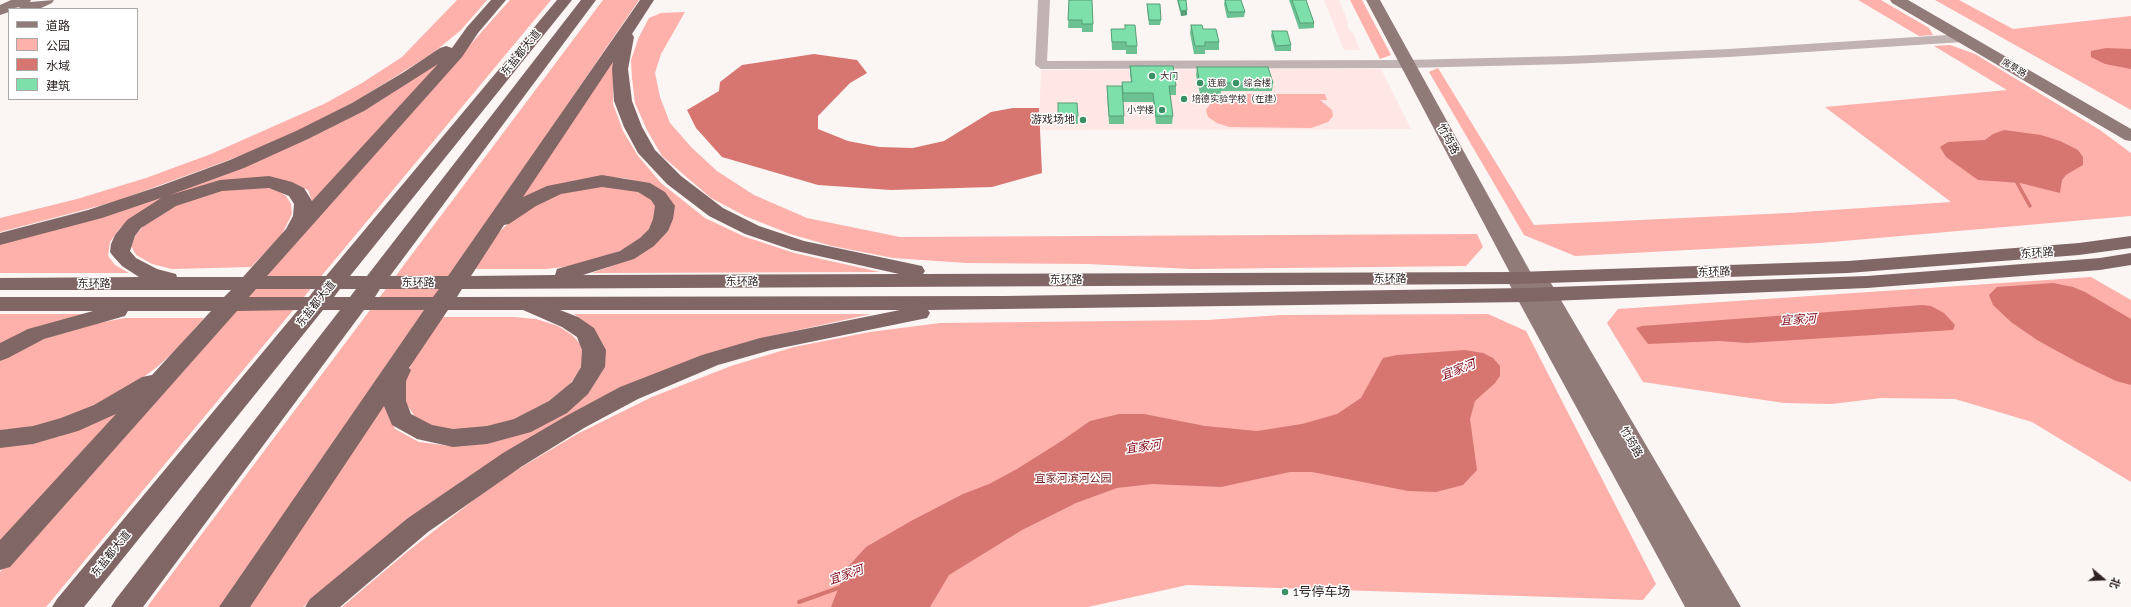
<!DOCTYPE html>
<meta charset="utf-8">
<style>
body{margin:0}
#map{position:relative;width:2131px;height:607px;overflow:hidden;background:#fbf5f4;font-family:Raleway,"Noto Sans SC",sans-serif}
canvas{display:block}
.legend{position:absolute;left:8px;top:8px;width:130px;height:92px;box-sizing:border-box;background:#fff;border:1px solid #aba7a7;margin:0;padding:5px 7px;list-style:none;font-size:12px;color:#2e2322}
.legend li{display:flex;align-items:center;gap:8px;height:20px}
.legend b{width:20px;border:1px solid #aba7a7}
.north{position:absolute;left:2083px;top:559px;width:40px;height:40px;-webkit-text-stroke:3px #fff;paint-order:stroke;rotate:109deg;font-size:11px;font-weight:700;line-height:16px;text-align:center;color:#2e2322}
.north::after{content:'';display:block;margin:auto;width:14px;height:18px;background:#2e2322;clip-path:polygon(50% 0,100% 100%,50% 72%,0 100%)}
</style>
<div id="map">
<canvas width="2131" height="607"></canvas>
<ul class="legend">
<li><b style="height:5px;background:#917b79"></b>道路</li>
<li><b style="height:11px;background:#feb0ab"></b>公园</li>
<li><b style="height:11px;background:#d77671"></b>水域</li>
<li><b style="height:11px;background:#7de0aa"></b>建筑</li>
</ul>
<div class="north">北</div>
</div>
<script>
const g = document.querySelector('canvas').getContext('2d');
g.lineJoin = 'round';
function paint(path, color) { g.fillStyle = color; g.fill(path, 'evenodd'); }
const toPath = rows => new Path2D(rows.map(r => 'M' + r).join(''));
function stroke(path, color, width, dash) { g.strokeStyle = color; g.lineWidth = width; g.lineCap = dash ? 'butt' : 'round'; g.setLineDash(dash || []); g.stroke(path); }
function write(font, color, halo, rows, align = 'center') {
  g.font = font + ' Raleway,"Noto Sans SC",sans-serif'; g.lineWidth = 3; g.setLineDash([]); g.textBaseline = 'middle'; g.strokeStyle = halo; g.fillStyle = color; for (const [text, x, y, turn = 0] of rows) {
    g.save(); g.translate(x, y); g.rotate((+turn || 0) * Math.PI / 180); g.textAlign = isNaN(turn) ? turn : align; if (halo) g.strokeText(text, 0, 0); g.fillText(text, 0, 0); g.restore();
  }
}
const built = toPath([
 [1324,0,1339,0,1348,22,1347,24,1349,30,1353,33,1360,50,1344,50],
 [1381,69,1411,129,1039,130,1041,70]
]);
const green = toPath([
 [457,0,487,0,461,30,433,53,356,101,306,127,256,150,114,202,0,232,0,218,77,199,146,178,211,154,324,104,362,83,402,57],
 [510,0,551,0,46,607,0,607,0,572],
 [603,0,639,0,224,607,147,607],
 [1350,0,1362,0,1391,55,1380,59],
 [1858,0,1881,0,1929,28,1933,35,1919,36],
 [1935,0,1959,0,2013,29,2131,16,2131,110],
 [685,12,661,54,655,73,660,97,670,123,692,148,717,171,754,195,807,218,900,237,1477,234,1483,247,1466,266,1192,269,1088,264,966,263,893,258,832,246,790,234,745,216,711,198,662,156,647,130,635,103,632,78,631,60,639,37,649,18,661,13],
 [1950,45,1975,54,2100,130,2131,153,2131,216,1820,243,1575,256,1524,235,1429,72,1438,68,1534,225,1788,213,1951,202,1825,107,2007,90,1934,46],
 [448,56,313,204,308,190,291,182,249,179,140,213,120,228,110,242,108,256,115,265,129,273,0,273,0,243,239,168],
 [614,56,613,104,623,131,638,156,661,183,705,218,743,236,794,253,880,272,592,273,623,262,669,225,644,183,624,178,605,177,514,205],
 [1204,94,1325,94,1327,100,1320,100,1332,110,1333,116,1328,122,1311,128,1229,127,1217,123,1208,117,1206,110,1213,100,1205,100],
 [261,186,277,190,286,196,291,204,292,214,281,236,251,267,172,269,152,264,136,255,131,246,136,235,145,224,174,205,219,190],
 [600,186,637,191,650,198,658,206,652,227,641,239,625,249,580,265,546,269,472,269,495,236,516,216,557,194],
 [2091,277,2131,300,2131,482,2032,422,1955,399,1881,398,1832,404,1784,403,1643,382,1607,323,1618,309],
 [0,314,83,314,0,347],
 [574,314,871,314,767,337,707,354,358,560,303,607,245,607,383,401,395,429,419,442,450,446,573,404,592,328],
 [1488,314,1526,331,1656,584,1643,600,1187,585,1088,607,342,607,407,552,498,481,579,433,652,397,731,366,794,347,870,332,940,323,1207,320,1281,315],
 [442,317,514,317,536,319,558,326,572,335,583,347,584,361,576,376,561,395,515,422,461,431,437,429,416,418,405,402,406,380,414,356],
 [125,318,204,318,175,351,157,367,129,388,103,403,43,425,0,431,0,360,30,343,93,324],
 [136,400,0,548,0,447,29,443,61,436]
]);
const water = toPath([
 [2106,48,2131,49,2131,69,2105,64,2091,57,2091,51],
 [814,54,857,60,867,73,850,83,818,116,818,129,848,141,879,147,913,148,944,141,991,112,1013,108,1039,108,1042,173,992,187,891,190,818,185,722,157,696,128,687,110,719,91,720,82,742,65],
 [2004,130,2041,135,2060,141,2078,150,2083,157,2083,165,2066,175,2062,180,2060,193,2020,183,1978,180,1946,157,1940,147,1948,142,1985,140,1993,134],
 [2053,283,2073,287,2085,292,2131,319,2131,385,2116,381,2077,362,2037,340,2011,322,1993,305,1989,295,1997,287],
 [1922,305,1931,306,1944,313,1955,325,1953,330,1747,343,1719,341,1648,344,1636,328,1642,326],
 [1465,350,1483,353,1493,358,1500,366,1500,376,1495,383,1475,401,1470,419,1477,470,1463,485,1436,492,1408,491,1312,472,1290,472,1221,487,1152,484,1117,488,1076,503,1022,530,949,575,930,607,831,607,846,569,866,547,911,521,963,494,989,484,1017,469,1063,440,1090,421,1119,414,1144,414,1205,426,1257,431,1302,424,1337,414,1361,398,1383,358,1397,355]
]);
const streamFar1 = toPath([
 [2015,179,2030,206]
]);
const stream = toPath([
 [799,602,841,587]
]);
const minor = toPath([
 [1038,0,1050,0,1047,61,1407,60,1569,56,1729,49,1963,34,1969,38,1963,42,1729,57,1569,64,1407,68,1041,69,1035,65,1038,0]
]);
const major = toPath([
 [11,0,31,0,30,2,54,0,52,3,39,9,18,9,20,7,9,9,9,12,0,15,0,5,11,0],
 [1366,0,1380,0,1531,273,1537,272,1545,273,1548,278,1741,607,1685,607,1506,278,1510,273,1366,0],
 [1890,0,1908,0,2131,129,2131,141,2125,140,1892,3,1890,0]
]);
const highway = toPath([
 [491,0,506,0,478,33,462,57,267,276,326,276,557,0,572,0,350,276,367,276,581,0,596,0,390,276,448,276,640,0,654,0,632,34,634,37,628,69,632,101,642,127,655,150,681,176,723,208,759,226,804,241,922,266,925,271,923,274,1517,272,1848,261,2079,243,2131,236,2131,248,2079,255,1848,273,1517,284,462,289,457,297,1004,296,1526,288,1867,276,2100,258,2131,253,2131,265,2100,270,1867,288,1526,302,928,310,930,313,927,318,771,350,718,365,638,399,584,428,521,467,428,532,340,607,305,607,310,599,408,518,503,453,566,416,620,387,702,355,760,338,900,310,560,310,578,317,594,328,606,350,605,367,588,394,567,413,531,432,487,444,453,447,417,439,392,425,384,406,250,607,219,607,424,310,364,310,143,607,111,607,116,599,340,310,323,310,84,607,52,607,57,599,298,310,237,311,10,567,0,570,0,540,116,414,78,431,33,444,0,448,0,430,33,426,61,418,94,405,142,377,152,375,211,311,128,311,125,316,44,339,8,358,0,361,0,343,28,329,93,311,0,311,0,297,224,297,231,290,0,290,0,278,139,277,122,266,113,256,110,252,111,244,115,235,127,220,161,198,102,218,0,245,0,233,88,210,160,186,230,160,296,131,352,103,404,72,440,48,446,46,452,48,467,27,491,0],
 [613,62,612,69,614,101,624,127,638,153,667,184,709,216,745,234,792,250,899,274,583,275,634,259,654,246,668,231,673,219,675,206,665,192,650,183,602,175,547,186,523,197,613,62],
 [438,64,312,201,304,188,292,182,269,176,220,180,170,195,244,168,308,139,364,111,438,64],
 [602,187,638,192,651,200,655,206,653,219,649,229,640,238,620,251,557,269,555,275,471,276,504,225,509,224,536,206,561,194,602,187],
 [269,188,289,196,294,204,293,216,286,229,243,277,177,277,176,274,157,269,136,258,130,251,135,236,141,228,176,206,222,191,269,188],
 [256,289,315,289,309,297,249,297,256,289],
 [340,289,356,289,350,297,334,297,340,289],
 [380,289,439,289,433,297,375,297,380,289],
 [448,310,523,310,562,327,577,337,582,350,581,367,572,382,549,401,514,419,487,426,453,429,432,425,411,414,406,401,406,381,411,370,409,368,448,310]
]);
const wall = toPath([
 [1069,0,1093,24,1093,32,1082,32,1082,28,1068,28],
 [1177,0,1186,0,1187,10,1187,15,1181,16],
 [1225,0,1245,12,1244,17,1227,18,1224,4],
 [1289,0,1306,0,1314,23,1314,28,1299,29],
 [1147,4,1161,20,1160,25,1149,25,1147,9],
 [1125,25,1137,46,1137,54,1126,54,1126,50,1112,50,1111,29,1125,29],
 [1191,25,1203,29,1219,42,1219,50,1205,50,1205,54,1194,54,1190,33],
 [1272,31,1291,45,1291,51,1275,51,1271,36],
 [1130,66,1176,86,1176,95,1170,95,1173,116,1172,124,1156,124,1153,102,1123,102,1124,116,1124,124,1109,124,1107,94,1107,86,1122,86,1122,82,1131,82,1130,74],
 [1197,67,1273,83,1272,91,1221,91,1221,94,1200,94,1196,75],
 [1058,103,1077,103,1078,124,1058,124]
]);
const shadedWall = toPath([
 [1187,10,1187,15,1181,16,1181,11]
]);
const building = toPath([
 [1069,0,1092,0,1093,24,1082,24,1082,20,1068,20,1069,0],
 [1178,0,1186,0,1187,10,1181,11,1178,0],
 [1225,0,1241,0,1245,12,1228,12,1225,0],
 [1292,0,1306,0,1314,23,1300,23,1292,0],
 [1147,4,1160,4,1161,20,1149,20,1147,4],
 [1125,25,1135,25,1137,46,1126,46,1126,42,1112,42,1111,29,1125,29,1125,25],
 [1191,25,1202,25,1203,29,1216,29,1219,42,1205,42,1205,46,1195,46,1191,25],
 [1272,31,1287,31,1291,45,1276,46,1272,31],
 [1130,66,1173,66,1176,86,1169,86,1173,116,1156,116,1153,93,1123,93,1122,82,1132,82,1130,66],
 [1197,67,1268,67,1273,83,1221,83,1222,85,1200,86,1197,67],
 [1107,86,1122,86,1124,116,1109,116,1107,86],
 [1058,103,1077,103,1078,116,1058,116,1058,103]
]);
const markers = [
 [1152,76,4,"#399165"],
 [1200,83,4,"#399165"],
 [1236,83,4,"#399165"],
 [1184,99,4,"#399165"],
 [1162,110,4,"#399165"],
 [1083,120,4,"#399165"],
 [1285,592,4,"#399165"]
];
const farStreetnames = [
 ["席草路",2014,68,30]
];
const farPoinames = [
 ["大门",1160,76],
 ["连廊",1208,83],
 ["综合楼",1244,83],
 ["培德实验学校（在建）",1192,99],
 ["小学楼",1154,110,"right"]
];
const streetNames = [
 ["东盐都大道",521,53,-51],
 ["竹筠路",1448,139,61],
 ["东环路",2037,253,-4],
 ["东环路",1714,272,-2],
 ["东环路",1390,279],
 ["东环路",1066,280],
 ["东环路",742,282],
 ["东环路",418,283],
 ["东环路",94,284],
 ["东盐都大道",316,304,-51],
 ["竹筠路",1631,442,60],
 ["东盐都大道",111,554,-51]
];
const poiNames = [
 ["游戏场地",1075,120]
];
const parkNames = [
 ["宜家河滨河公园",1073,479]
];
const waterNames = [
 ["宜家河",1798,320,-4],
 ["宜家河",1458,370,-21],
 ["宜家河",1143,447,-8],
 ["宜家河",846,575,-19]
];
const nearPoinames = [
 ["1号停车场",1293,592]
];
paint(built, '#fee7e4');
paint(green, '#feb0ab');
paint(water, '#d77671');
stroke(streamFar1, '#d77671', 3.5);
stroke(stream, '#d77671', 4);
paint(minor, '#c0b3b2');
paint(major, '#917b79');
paint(highway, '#806765');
paint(wall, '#6cc192');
paint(shadedWall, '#589d77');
paint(building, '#7de0aa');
stroke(building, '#589d77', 1);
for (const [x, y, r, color] of markers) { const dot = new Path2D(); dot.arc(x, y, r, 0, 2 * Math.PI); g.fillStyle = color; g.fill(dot); stroke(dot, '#fff', 1.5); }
write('9px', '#2e2322', '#fff', farStreetnames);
write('9px', '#2e2322', '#fff', farPoinames, 'left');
write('11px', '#2e2322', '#fff', streetNames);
write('11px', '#2e2322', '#fff', poiNames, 'right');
write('11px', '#70181b', '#fff', parkNames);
write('italic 12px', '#820416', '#fff', waterNames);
write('13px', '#2e2322', '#fff', nearPoinames, 'left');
</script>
